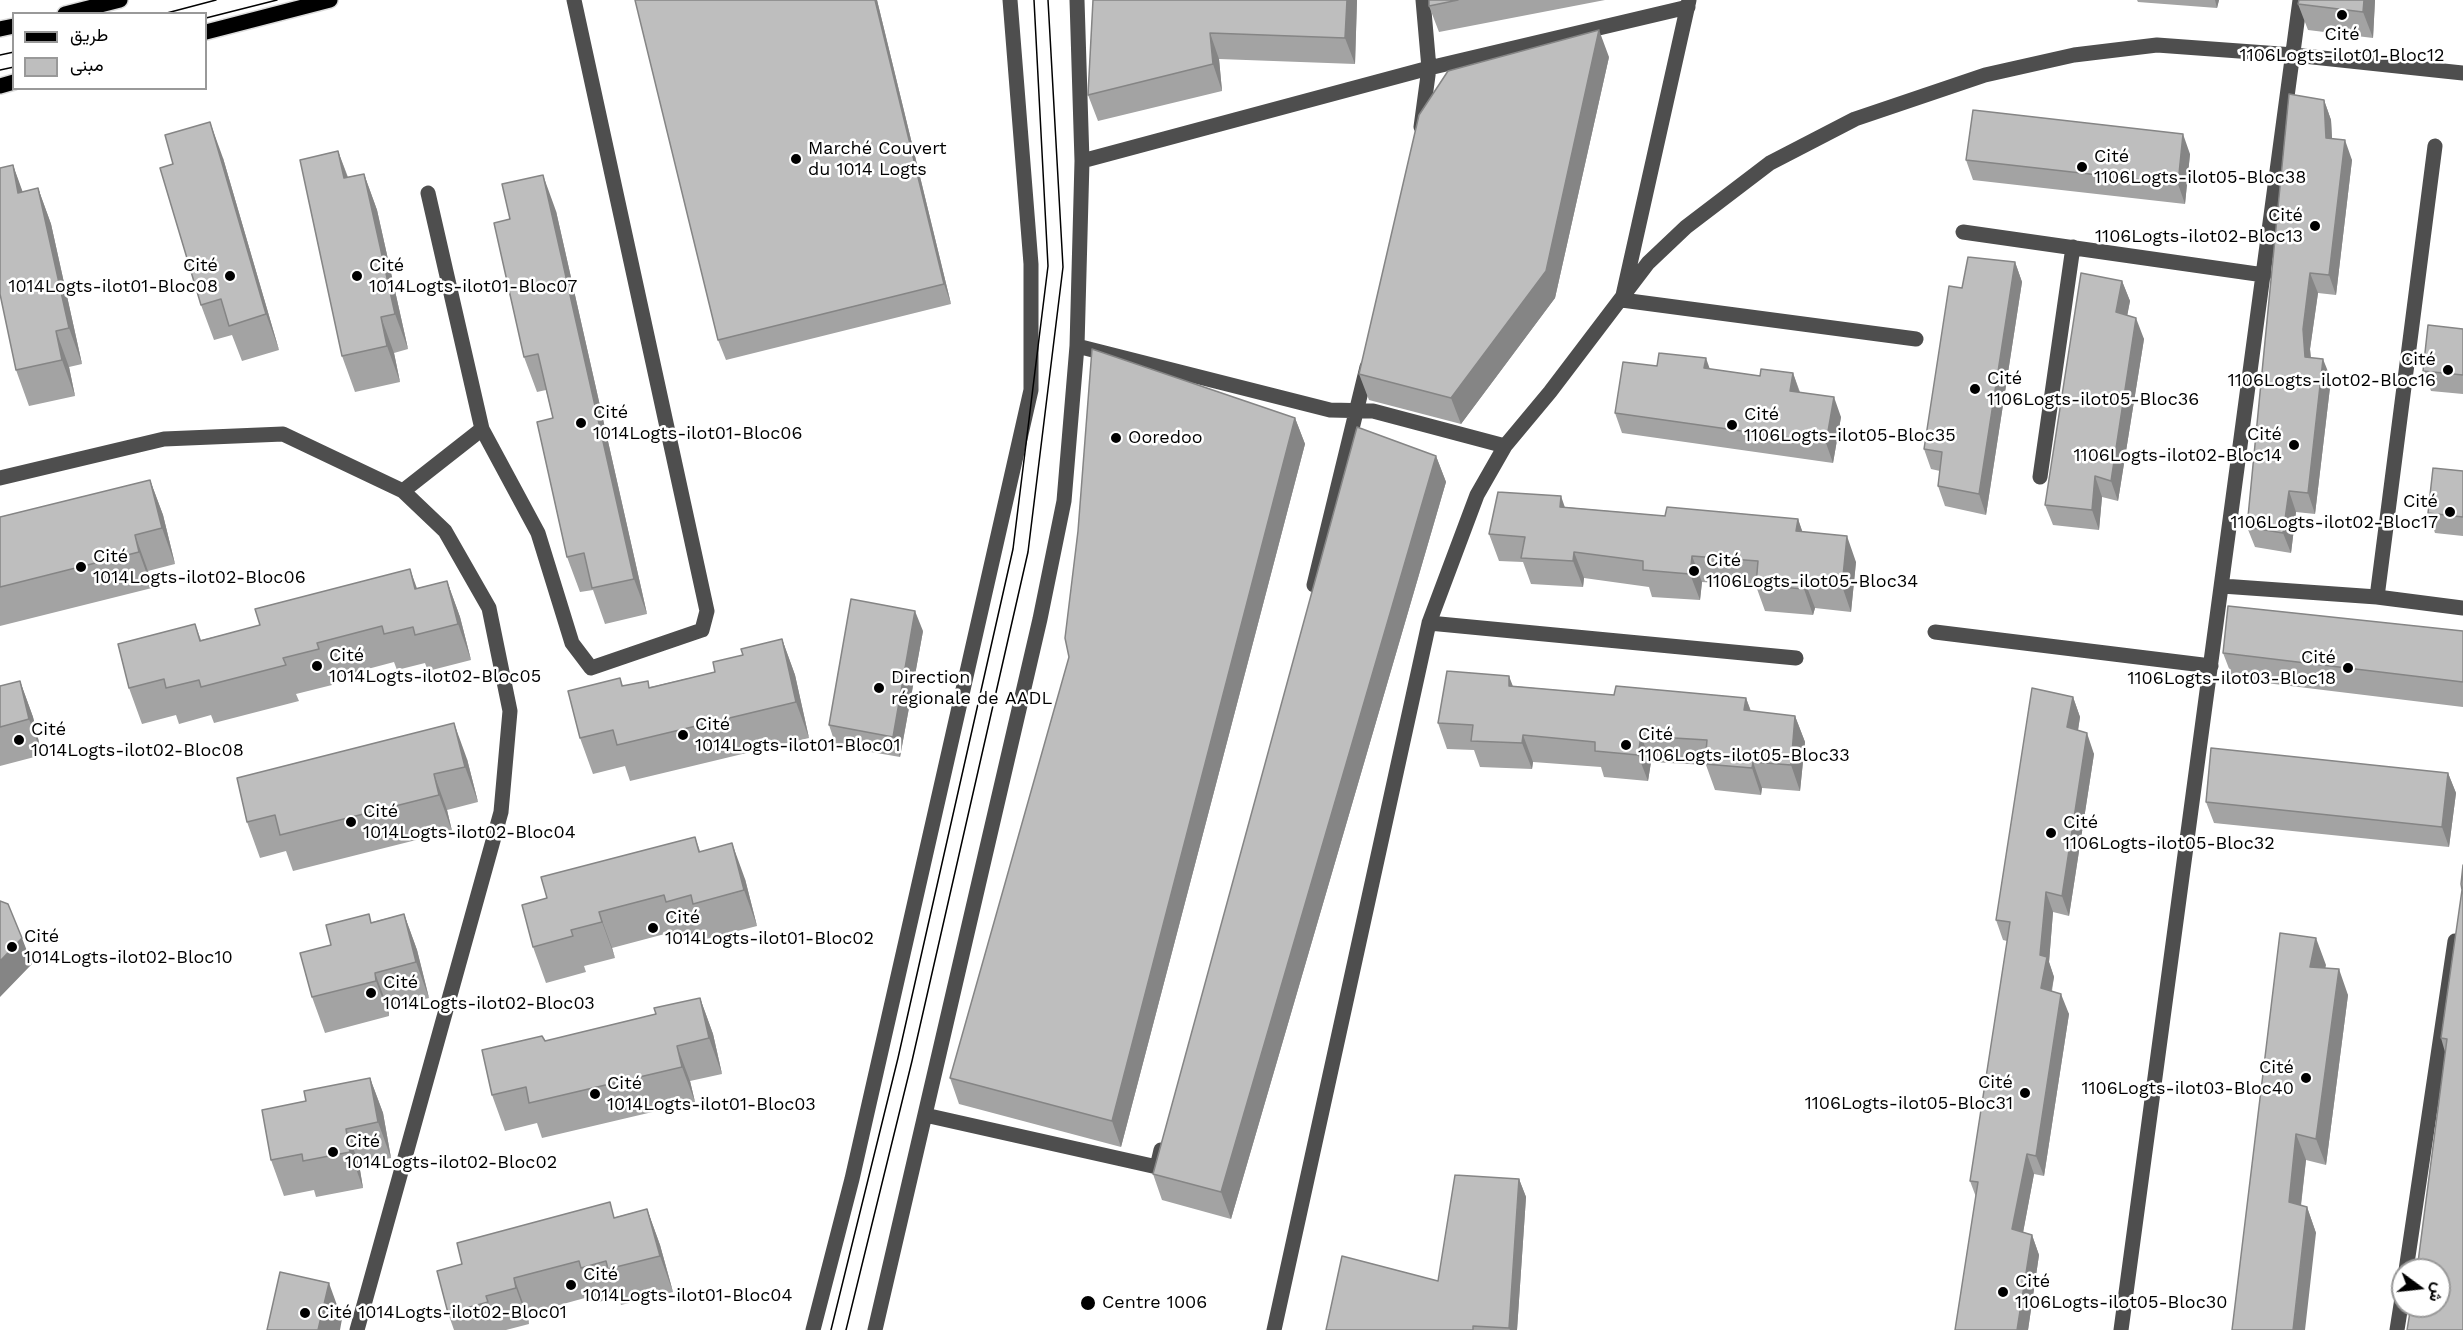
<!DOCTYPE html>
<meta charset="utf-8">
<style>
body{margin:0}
#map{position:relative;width:2463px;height:1330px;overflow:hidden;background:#fff;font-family:"Work Sans",Vazirmatn,sans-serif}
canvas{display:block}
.legend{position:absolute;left:12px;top:12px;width:195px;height:78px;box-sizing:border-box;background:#fff;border:2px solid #999;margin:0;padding:8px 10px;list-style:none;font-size:18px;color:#000}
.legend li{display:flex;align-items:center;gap:12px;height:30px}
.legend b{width:30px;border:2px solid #999}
.north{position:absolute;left:2391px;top:1258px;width:60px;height:60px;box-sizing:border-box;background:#fff;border:2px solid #999;border-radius:50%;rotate:105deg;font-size:16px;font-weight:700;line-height:24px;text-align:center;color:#000}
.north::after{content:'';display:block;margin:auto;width:21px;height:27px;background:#000;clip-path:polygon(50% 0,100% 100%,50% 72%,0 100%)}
</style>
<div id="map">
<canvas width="2463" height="1330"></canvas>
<ul class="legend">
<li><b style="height:8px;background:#000"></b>طريق</li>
<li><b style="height:16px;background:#bebebe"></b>مبنى</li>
</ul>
<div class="north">ش</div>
</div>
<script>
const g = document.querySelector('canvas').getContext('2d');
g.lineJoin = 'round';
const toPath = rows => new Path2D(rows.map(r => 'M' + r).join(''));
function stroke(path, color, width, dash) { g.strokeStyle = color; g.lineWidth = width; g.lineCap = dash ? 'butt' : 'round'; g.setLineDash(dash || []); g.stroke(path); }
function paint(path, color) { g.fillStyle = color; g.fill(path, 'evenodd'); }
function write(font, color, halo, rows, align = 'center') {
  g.font = font + ' "Work Sans",sans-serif'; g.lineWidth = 5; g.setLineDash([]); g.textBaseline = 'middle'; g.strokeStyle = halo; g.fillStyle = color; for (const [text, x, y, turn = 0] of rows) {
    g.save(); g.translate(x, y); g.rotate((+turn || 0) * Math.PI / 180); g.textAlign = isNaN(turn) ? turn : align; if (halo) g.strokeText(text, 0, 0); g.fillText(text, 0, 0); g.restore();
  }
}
const minor = toPath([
 [1689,0,1622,300,1916,339],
 [1421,127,1429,68,1423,0],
 [1082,161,1429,68,1688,7],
 [428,193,482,429,538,533,572,643,591,668,702,630,707,611,574,0],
 [1963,232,2264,275],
 [1077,346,1330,410,1373,411,1505,446],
 [2040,477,2073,247],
 [0,478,164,439,283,434,403,491,445,531,489,608,510,711,501,812,357,1330],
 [403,491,482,429],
 [1314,585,1367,367],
 [2222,586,2377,597,2463,608],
 [2377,597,2435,146],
 [1429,623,1796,658],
 [1935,632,2211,666],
 [925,1115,1157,1167,1161,1150],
 [2406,1270,2455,941],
 [813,1330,852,1179,1031,390,1031,264,1010,0],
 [875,1330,1040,619,1064,501,1077,346,1082,161,1077,0],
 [1274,1330,1429,623,1477,495,1505,446,1550,392,1648,263,1686,227,1770,163,1855,119,1985,75,2074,55,2157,45,2294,55,2463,73],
 [2121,1330,2300,0],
 [2397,1330,2403,1292]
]);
const major = toPath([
 [65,14,120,0],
 [0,29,14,26],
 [206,32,330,0],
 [0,86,14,82]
]);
const tram = toPath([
 [163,14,216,0],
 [206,18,277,0],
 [0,55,14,52],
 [0,70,14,67],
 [831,1330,898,1058,1013,549,1048,266,1034,0],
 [846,1330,912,1061,1028,552,1063,267,1048,0]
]);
const wall = toPath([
 [877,0,951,304,726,360,718,340],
 [1093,0,1357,0,1355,64,1219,59,1222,91,1098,121,1088,95],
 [1429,0,1605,0,1439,32,1429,6],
 [2137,0,2219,0,2217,8,2138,2],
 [2375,0,2373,38,2308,30,2298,4],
 [1609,57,1555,298,1461,424,1369,400,1359,374],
 [2324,100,2331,120,2332,138,2352,160,2336,295,2318,293,2310,349,2311,357,2331,379,2315,514,2296,512,2291,553,2255,547,2247,527],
 [338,151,348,177,364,174,377,210,408,349,394,353,400,382,355,392,342,356],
 [2190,154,2185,204,1973,180,1966,160],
 [223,158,279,350,242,361,232,335,214,340,201,305],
 [13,165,22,192,38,188,51,224,82,364,69,367,75,396,29,406,16,370],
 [556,211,647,614,605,624,593,590,580,592,567,557,553,418,546,390,537,392,524,357],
 [2015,262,2022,282,1986,515,1945,506,1938,486,1940,471,1931,469,1924,449,1962,288],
 [2122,281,2130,301,2127,315,2144,339,2118,501,2102,497,2099,530,2053,525,2045,505],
 [2463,329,2463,394,2431,391,2423,371],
 [1657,366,1710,369,1760,376,1793,373,1800,392,1841,417,1833,463,1622,433,1615,413],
 [1295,418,1305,444,1121,1147,959,1104,950,1078],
 [1436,456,1446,482,1231,1219,1162,1200,1153,1174],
 [2463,471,2463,536,2435,533,2428,513],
 [150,480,163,515,175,564,148,571,152,588,0,626,0,517],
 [1565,507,1665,516,1798,519,1802,531,1856,562,1851,612,1815,608,1813,615,1765,611,1756,586,1702,582,1700,600,1652,597,1649,587,1584,578,1583,587,1531,584,1523,562,1499,561,1489,534],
 [447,581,460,617,471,660,428,671,425,663,397,670,394,662,330,679,332,685,296,694,299,701,214,723,211,715,179,724,176,715,142,724,129,688,195,624,201,640],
 [923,631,900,757,836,746,829,725],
 [2463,631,2463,707,2233,679,2223,653],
 [782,639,795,675,809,738,630,781,625,766,593,774,580,738,620,678,623,686,650,687,715,672,743,655],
 [20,681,33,717,42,755,0,766,0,686],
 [1513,686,1614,695,1746,698,1751,711,1795,716,1805,742,1800,791,1762,788,1761,795,1715,790,1706,765,1651,762,1648,781,1604,777,1601,767,1533,762,1532,769,1480,767,1474,750,1447,749,1438,723],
 [2073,697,2080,717,2078,731,2094,754,2069,916,2053,912,2049,962,2054,977,2052,991,2069,1014,2044,1176,2034,1174,2023,1232,2032,1235,2039,1255,2028,1330,1955,1330,1976,1197,1970,1181,2007,941,2003,940,1996,920],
 [467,759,478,802,447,810,452,831,293,871,286,851,260,858,247,822],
 [2448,773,2456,793,2449,847,2214,823,2206,802],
 [695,837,700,851,745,879,757,926,706,939,703,931,679,938,676,931,612,948,615,958,584,966,586,972,546,983,533,947,547,898],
 [2463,865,2463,1330,2439,1306,2445,1052,2441,1038,2462,890],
 [404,914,417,950,429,998,388,1008,389,1016,325,1033,312,997,331,945,372,922],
 [2326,965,2325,968,2348,995,2326,1165,2306,1160,2301,1206,2307,1207,2316,1233,2232,1330],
 [700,998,713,1034,722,1074,690,1081,695,1102,542,1138,537,1123,505,1131,492,1095,545,1041,656,1014],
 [370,1078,383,1113,391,1158,359,1164,363,1188,316,1197,314,1190,284,1196,271,1160],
 [1519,1179,1526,1197,1517,1330,1326,1330,1438,1281],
 [647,1209,660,1245,673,1292,621,1305,619,1297,594,1303,592,1296,527,1314,529,1324,506,1330,454,1330,448,1313,462,1264,616,1217]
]);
const shadedWall = toPath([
 [875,0,877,0,951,304,944,284],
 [1347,0,1357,0,1355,64,1345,38],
 [2215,0,2219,0,2217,8],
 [2364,0,2375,0,2373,38,2363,12],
 [1599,30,1609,57,1555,298,1461,424,1451,398],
 [1210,33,1219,59,1222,91,1213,64],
 [2324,100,2331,120,2333,158,2326,138],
 [210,122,223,158,279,350,266,314],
 [2183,134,2190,154,2185,204,2178,184],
 [2345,140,2352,160,2336,295,2329,275],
 [338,151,351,187,344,178],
 [13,165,26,201,18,193],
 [364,174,377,210,408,349,395,314],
 [543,175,556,211,647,614,634,579],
 [38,188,51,224,82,364,69,328],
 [2015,262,2022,282,1986,515,1979,494],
 [2310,273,2318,293,2310,349,2312,377,2305,357,2303,329],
 [2122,281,2130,301,2124,333,2116,312],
 [381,317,394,353,400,382,387,346],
 [2136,318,2144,339,2118,501,2111,481],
 [56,331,69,367,75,396,62,360],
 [1706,358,1713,378,1704,368],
 [2323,359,2331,379,2315,514,2308,493],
 [1793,373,1800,394,1790,391],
 [1834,397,1841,417,1833,463,1826,443],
 [1295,418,1305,444,1121,1147,1112,1121],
 [1436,456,1446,482,1231,1219,1221,1192],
 [2095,476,2102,497,2099,530,2092,510],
 [150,480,163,515,175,564,162,528],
 [2289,491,2296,512,2291,553,2283,533],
 [1561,496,1570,522,1560,507],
 [1798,519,1807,545,1796,531],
 [135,535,148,571,152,588,139,552],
 [1847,536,1856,562,1851,612,1842,586],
 [1574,552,1584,578,1583,587,1573,561],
 [1692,556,1702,582,1700,600,1690,574],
 [410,569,423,605,415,589],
 [447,581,460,617,471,660,458,624],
 [1805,582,1815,608,1813,615,1804,589],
 [915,611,923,631,900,757,893,737],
 [782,639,795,675,809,738,796,702],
 [1509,676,1519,702,1509,686],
 [20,681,33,717,42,755,29,719],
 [2073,697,2080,717,2075,748,2067,727],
 [1746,698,1755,724,1744,710],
 [1795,716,1805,742,1800,791,1791,765],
 [454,723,467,759,478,802,465,767],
 [2087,733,2094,754,2069,916,2062,896],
 [1523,735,1533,762,1532,769,1522,743],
 [1641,736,1651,762,1648,781,1638,755],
 [1753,762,1762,788,1761,795,1752,768],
 [2448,773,2456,793,2449,847,2442,827],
 [434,774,447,810,452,831,439,795],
 [732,843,745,879,757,926,744,890],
 [2046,892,2053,912,2049,962,2054,977,2048,1008,2041,988,2040,955],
 [599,912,612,948,615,958,602,922],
 [404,914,417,950,429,998,416,962],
 [22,938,32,964,0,997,0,961],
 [2316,938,2326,965,2320,993,2310,967],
 [2339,969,2348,995,2326,1165,2316,1139],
 [375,973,388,1008,389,1016,376,981],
 [2061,994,2069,1014,2044,1176,2036,1156],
 [700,998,713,1034,722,1074,709,1038],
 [677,1046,690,1081,695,1102,682,1067],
 [370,1078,383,1113,391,1158,378,1122],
 [346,1129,359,1164,363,1188,350,1152],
 [2296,1134,2306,1160,2298,1229,2289,1202],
 [2027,1154,2034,1174,2020,1249,2012,1229],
 [1519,1179,1526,1197,1517,1330,1510,1330,1509,1328],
 [2307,1207,2316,1233,2305,1330,2293,1330],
 [647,1209,660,1245,673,1292,660,1256],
 [2032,1235,2039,1255,2028,1330,2017,1330],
 [514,1278,527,1314,529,1324,516,1288],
 [329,1283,342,1319,340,1330,318,1330]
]);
const building = toPath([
 [635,0,875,0,944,284,718,340,635,0],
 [1093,0,1347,0,1345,38,1210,33,1213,64,1088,95,1093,0],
 [1429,0,1458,0,1429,6,1429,0],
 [2299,0,2364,0,2363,12,2298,4,2299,0],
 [1599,30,1546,271,1451,398,1359,374,1419,115,1448,71,1599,30],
 [2289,94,2324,100,2326,138,2345,140,2329,275,2310,273,2303,329,2305,357,2323,359,2308,493,2289,491,2283,533,2247,527,2289,94],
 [1973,110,2183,134,2178,184,1966,160,1973,110],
 [210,122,266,314,229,326,221,299,201,305,160,168,173,164,165,135,210,122],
 [338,151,344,178,364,174,395,314,381,317,387,346,342,356,300,160,338,151],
 [13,165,18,193,38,188,69,328,56,331,62,360,16,370,0,294,0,168,13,165],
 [543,175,634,579,592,588,584,553,567,557,537,422,553,418,538,354,524,357,494,223,510,219,502,184,543,175],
 [1968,257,2015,262,1979,494,1938,486,1942,452,1924,449,1949,286,1962,288,1968,257],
 [2081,273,2122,281,2116,312,2136,318,2111,481,2095,476,2092,510,2045,505,2081,273],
 [2428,325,2463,329,2463,375,2423,371,2428,325],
 [1092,349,1295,418,1112,1121,950,1078,1069,657,1065,638,1078,531,1092,349],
 [1659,353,1706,358,1704,368,1760,376,1761,369,1793,373,1790,391,1834,397,1826,443,1615,413,1623,362,1657,366,1659,353],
 [1357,427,1436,456,1221,1192,1153,1174,1357,427],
 [2433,468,2463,471,2463,517,2428,513,2433,468],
 [150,480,162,528,135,535,139,552,0,587,0,517,150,480],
 [1498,492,1561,496,1560,507,1665,516,1667,507,1798,519,1796,531,1847,536,1842,586,1805,582,1804,589,1756,585,1758,561,1692,556,1690,574,1643,570,1643,561,1574,552,1573,561,1521,558,1525,537,1489,534,1498,492],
 [410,569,415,589,447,581,458,624,415,635,413,627,384,634,382,626,317,643,319,649,283,658,286,665,201,687,199,680,166,688,164,679,129,688,118,644,195,624,200,641,260,625,255,609,410,569],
 [851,599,915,611,893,737,829,725,851,599],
 [2228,606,2463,631,2463,682,2223,653,2228,606],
 [782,639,796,702,617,745,613,730,580,738,568,691,620,678,622,686,648,681,649,688,715,672,713,662,743,655,741,649,782,639],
 [1447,671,1509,676,1509,686,1614,695,1616,686,1746,698,1744,710,1795,716,1791,765,1753,762,1752,768,1705,764,1707,740,1641,736,1638,755,1595,751,1595,742,1523,735,1522,743,1471,741,1473,725,1438,723,1447,671],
 [20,681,29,719,0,727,0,686,20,681],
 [2032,688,2073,697,2067,727,2087,733,2062,896,2046,892,2040,955,2047,957,2041,988,2061,994,2036,1156,2027,1154,2012,1229,2032,1235,2017,1330,1955,1330,1978,1182,1970,1181,2010,922,1996,920,2032,688],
 [454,723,465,767,434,774,439,795,280,835,275,815,247,822,237,778,454,723],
 [2211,748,2448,773,2442,827,2206,802,2211,748],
 [695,837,699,852,732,843,744,890,693,904,691,895,666,902,664,895,599,912,602,922,571,930,573,936,533,947,522,905,547,898,541,877,695,837],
 [2463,865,2463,1330,2407,1330,2411,1306,2439,1306,2439,1270,2417,1270,2447,1039,2441,1038,2462,890,2461,884,2463,865],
 [0,901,8,904,22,938,0,961,0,901],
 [369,914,371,923,404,914,416,962,375,973,376,981,312,997,300,953,331,945,326,925,369,914],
 [2280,933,2316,938,2310,967,2339,969,2316,1139,2296,1134,2289,1202,2307,1207,2293,1330,2232,1330,2280,933],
 [700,998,709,1038,677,1046,682,1067,529,1103,526,1087,492,1095,482,1050,542,1036,545,1041,656,1014,654,1008,700,998],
 [370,1078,378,1122,346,1129,350,1152,303,1161,302,1154,271,1160,262,1110,306,1101,304,1091,370,1078],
 [1455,1175,1519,1179,1509,1328,1473,1326,1473,1330,1326,1330,1342,1256,1438,1281,1455,1175],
 [610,1202,614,1218,647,1209,660,1256,608,1269,606,1261,581,1268,579,1261,514,1278,516,1288,486,1296,488,1302,448,1313,437,1271,462,1264,457,1243,610,1202],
 [280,1272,329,1283,318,1330,267,1330,280,1272]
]);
const markers = [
 [2342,15,6,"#000"],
 [796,159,6,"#000"],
 [2082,167,6,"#000"],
 [2315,226,6,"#000"],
 [230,276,6,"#000"],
 [357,276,6,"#000"],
 [2448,370,6,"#000"],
 [1975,389,6,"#000"],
 [581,423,6,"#000"],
 [1732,425,6,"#000"],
 [1116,438,6,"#000"],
 [2294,445,6,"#000"],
 [2450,512,6,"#000"],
 [81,567,6,"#000"],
 [1694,571,6,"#000"],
 [317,666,6,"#000"],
 [2348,668,6,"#000"],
 [879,688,6,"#000"],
 [683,735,6,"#000"],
 [19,740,6,"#000"],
 [1626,745,6,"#000"],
 [351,822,6,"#000"],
 [2051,833,6,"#000"],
 [653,928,6,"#000"],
 [12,947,6,"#000"],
 [371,993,6,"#000"],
 [2306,1078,6,"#000"],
 [2025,1093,6,"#000"],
 [595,1094,6,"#000"],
 [333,1152,6,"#000"],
 [571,1285,6,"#000"],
 [2003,1292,6,"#000"],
 [1088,1303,8,"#000"],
 [305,1313,6,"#000"]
];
const poiNames = [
 ["Cité",2342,35,"center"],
 ["1106Logts-ilot01-Bloc12",2342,56,"center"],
 ["Marché Couvert",808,149],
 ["du 1014 Logts",808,170],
 ["Cité",2094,157],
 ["1106Logts-ilot05-Bloc38",2094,178],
 ["Cité",2303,216,"right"],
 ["1106Logts-ilot02-Bloc13",2303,237,"right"],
 ["Cité",218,266,"right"],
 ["1014Logts-ilot01-Bloc08",218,287,"right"],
 ["Cité",369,266],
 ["1014Logts-ilot01-Bloc07",369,287],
 ["Cité",2436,360,"right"],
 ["1106Logts-ilot02-Bloc16",2436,381,"right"],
 ["Cité",1987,379],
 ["1106Logts-ilot05-Bloc36",1987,400],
 ["Cité",593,413],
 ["1014Logts-ilot01-Bloc06",593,434],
 ["Cité",1744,415],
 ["1106Logts-ilot05-Bloc35",1744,436],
 ["Cité",2282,435,"right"],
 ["1106Logts-ilot02-Bloc14",2282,456,"right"],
 ["Ooredoo",1128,438],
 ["Cité",2438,502,"right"],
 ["1106Logts-ilot02-Bloc17",2438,523,"right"],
 ["Cité",93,557],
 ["1014Logts-ilot02-Bloc06",93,578],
 ["Cité",1706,561],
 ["1106Logts-ilot05-Bloc34",1706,582],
 ["Cité",329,656],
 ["1014Logts-ilot02-Bloc05",329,677],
 ["Cité",2336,658,"right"],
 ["1106Logts-ilot03-Bloc18",2336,679,"right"],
 ["Direction",891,678],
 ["régionale de AADL",891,699],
 ["Cité",695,725],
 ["1014Logts-ilot01-Bloc01",695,746],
 ["Cité",31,730],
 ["1014Logts-ilot02-Bloc08",31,751],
 ["Cité",1638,735],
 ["1106Logts-ilot05-Bloc33",1638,756],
 ["Cité",363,812],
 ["1014Logts-ilot02-Bloc04",363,833],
 ["Cité",2063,823],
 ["1106Logts-ilot05-Bloc32",2063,844],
 ["Cité",665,918],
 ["1014Logts-ilot01-Bloc02",665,939],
 ["Cité",24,937],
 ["1014Logts-ilot02-Bloc10",24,958],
 ["Cité",383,983],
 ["1014Logts-ilot02-Bloc03",383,1004],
 ["Cité",2294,1068,"right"],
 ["1106Logts-ilot03-Bloc40",2294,1089,"right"],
 ["Cité",2013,1083,"right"],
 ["1106Logts-ilot05-Bloc31",2013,1104,"right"],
 ["Cité",607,1084],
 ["1014Logts-ilot01-Bloc03",607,1105],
 ["Cité",345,1142],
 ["1014Logts-ilot02-Bloc02",345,1163],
 ["Cité",583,1275],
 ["1014Logts-ilot01-Bloc04",583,1296],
 ["Cité",2015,1282],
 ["1106Logts-ilot05-Bloc30",2015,1303],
 ["Centre 1006",1102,1303],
 ["Cité 1014Logts-ilot02-Bloc01",317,1313]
];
stroke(major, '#dbdbdb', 18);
stroke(minor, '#4e4e4e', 15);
stroke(major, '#000', 15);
stroke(tram, '#000', 1.5);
paint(wall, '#a3a3a3');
paint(shadedWall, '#858585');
paint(building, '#bebebe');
stroke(building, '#858585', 1.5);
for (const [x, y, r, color] of markers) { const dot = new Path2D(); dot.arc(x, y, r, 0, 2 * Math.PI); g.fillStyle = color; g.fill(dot); stroke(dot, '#fff', 2); }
write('18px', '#000', '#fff', poiNames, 'left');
</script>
